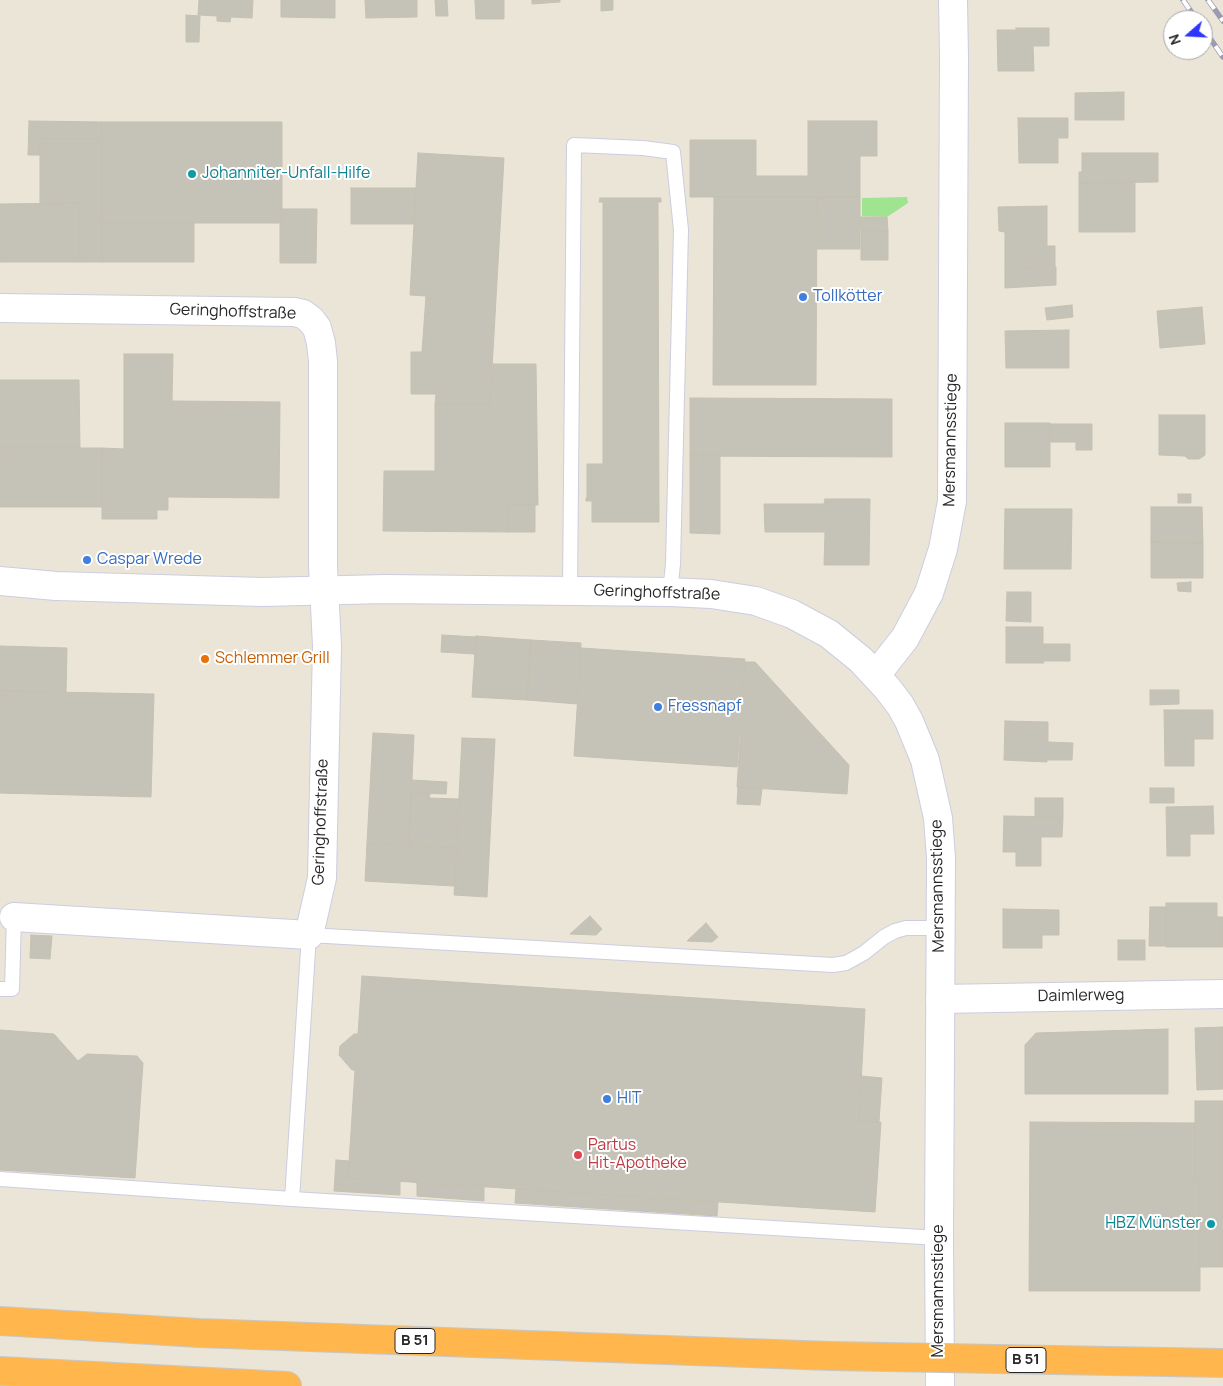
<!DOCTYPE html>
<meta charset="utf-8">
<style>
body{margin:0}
#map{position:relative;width:1223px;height:1386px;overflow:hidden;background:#eae5d7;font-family:Manrope,sans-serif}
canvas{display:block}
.north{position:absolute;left:1163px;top:10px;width:50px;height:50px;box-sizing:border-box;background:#fff;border:1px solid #a9a9a9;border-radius:50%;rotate:251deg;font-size:14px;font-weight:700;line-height:20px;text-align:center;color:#272727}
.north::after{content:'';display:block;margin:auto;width:18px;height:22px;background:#2f34ff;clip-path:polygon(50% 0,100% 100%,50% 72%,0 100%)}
</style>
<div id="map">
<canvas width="1223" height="1386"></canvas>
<div class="north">N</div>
</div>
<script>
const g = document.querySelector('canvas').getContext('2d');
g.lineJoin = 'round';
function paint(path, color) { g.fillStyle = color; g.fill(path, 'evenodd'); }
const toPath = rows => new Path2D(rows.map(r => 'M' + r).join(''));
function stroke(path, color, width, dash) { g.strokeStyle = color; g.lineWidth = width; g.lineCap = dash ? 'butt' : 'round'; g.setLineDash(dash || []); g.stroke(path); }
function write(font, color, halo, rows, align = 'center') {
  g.font = font + ' Manrope,sans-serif'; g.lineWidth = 4; g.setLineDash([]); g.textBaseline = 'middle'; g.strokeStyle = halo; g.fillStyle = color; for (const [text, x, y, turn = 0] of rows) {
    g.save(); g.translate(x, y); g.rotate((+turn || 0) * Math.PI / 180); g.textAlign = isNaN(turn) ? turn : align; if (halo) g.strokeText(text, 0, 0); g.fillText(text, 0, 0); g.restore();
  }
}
const green = toPath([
 [907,197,908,203,887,217,862,216,862,198]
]);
const building = toPath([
 [199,0,253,0,252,18,231,17,230,22,217,21,217,16,198,15,199,0],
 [281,0,335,0,335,18,281,17,281,0],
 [365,0,417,0,417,17,366,18,365,0],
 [435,0,447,0,448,16,436,16,435,0],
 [475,0,504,0,504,19,476,19,475,0],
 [532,0,560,0,560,2,532,4,532,0],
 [601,0,613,0,613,10,601,11,601,0],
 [186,15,200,16,199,42,186,42,186,15],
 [1016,28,1049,28,1049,46,1033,46,1034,71,998,71,997,30,1016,30,1016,28],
 [1124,92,1124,120,1075,120,1075,93,1124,92],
 [1018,118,1068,118,1068,138,1058,138,1058,163,1019,163,1018,118],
 [29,121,102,122,102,139,40,139,40,155,28,155,29,121],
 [808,121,877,121,877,156,860,156,860,197,690,197,690,140,756,140,756,176,808,176,808,121],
 [102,122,282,122,282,223,102,223,102,122],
 [40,139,102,139,102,262,80,262,80,203,40,204,40,139],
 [418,153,504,158,490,404,435,404,436,394,411,394,411,352,422,352,426,296,410,295,418,153],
 [1082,153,1158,153,1158,182,1079,183,1079,172,1082,172,1082,153],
 [1135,182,1135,232,1079,232,1079,183,1135,182],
 [351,188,416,188,414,224,351,224,351,188],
 [714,197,817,197,816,385,713,385,714,197],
 [817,197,860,197,860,249,817,249,817,197],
 [600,198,661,198,661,202,658,202,659,522,592,522,592,501,586,501,586,498,587,498,587,464,603,464,603,202,599,202,600,198],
 [80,203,80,262,0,262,0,204,80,203],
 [1047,206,1047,246,1055,246,1055,268,1005,268,1005,232,999,231,998,207,1047,206],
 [282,209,317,209,316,263,280,263,280,223,282,223,282,209],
 [860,217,887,217,888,231,861,230,860,217],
 [102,223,194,223,194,262,102,262,102,223],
 [861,230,888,231,888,260,861,260,861,230],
 [1054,267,1056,267,1056,285,1005,288,1005,268,1054,267],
 [1072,305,1073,317,1047,320,1045,308,1072,305],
 [1202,307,1205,344,1160,348,1157,311,1202,307],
 [1069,330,1069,368,1006,368,1005,331,1069,330],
 [124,354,173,354,172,401,280,402,279,498,168,497,168,510,157,510,157,519,102,519,102,448,124,449,124,354],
 [493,364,536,364,538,505,508,505,508,532,383,531,384,471,435,471,435,404,490,404,493,364],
 [0,380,79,380,80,448,0,448,0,380],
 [690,398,892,399,892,457,690,456,690,398],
 [1159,415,1205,415,1205,455,1199,459,1188,459,1185,456,1159,455,1159,415],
 [1005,423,1050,423,1050,467,1005,467,1005,423],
 [1050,424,1092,424,1092,450,1076,450,1076,442,1050,442,1050,424],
 [0,448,102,448,102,507,0,507,0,448],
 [690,456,720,456,720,534,690,533,690,456],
 [1178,494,1191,494,1191,503,1178,503,1178,494],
 [825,499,870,499,869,565,824,565,825,532,765,532,764,504,824,504,825,499],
 [508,505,535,505,535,532,508,532,508,505],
 [1151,507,1202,507,1203,543,1151,542,1151,507],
 [1005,509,1072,509,1071,569,1004,569,1005,509],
 [1151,542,1203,543,1203,578,1151,578,1151,542],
 [1191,582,1191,592,1178,591,1177,583,1191,582],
 [1007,592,1031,592,1031,622,1006,621,1007,592],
 [1006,627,1043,627,1043,644,1070,644,1070,661,1043,661,1044,663,1006,663,1006,627],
 [442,635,476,637,475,654,441,652,442,635],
 [476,636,531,640,527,700,472,697,476,636],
 [531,640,581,643,578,704,527,700,531,640],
 [0,646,67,648,66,692,0,691,0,646],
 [581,648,745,659,737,767,574,756,581,648],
 [745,662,755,662,849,765,847,794,737,787,745,662],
 [1150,690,1179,690,1179,704,1150,705,1150,690],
 [0,691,154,694,151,797,0,793,0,691],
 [1164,710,1213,710,1213,739,1194,739,1194,766,1165,766,1164,710],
 [1005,721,1048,722,1048,742,1073,743,1072,760,1047,760,1047,762,1004,760,1005,721],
 [373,733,414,735,412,780,447,782,446,794,411,793,409,846,367,843,373,733],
 [462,738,495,739,487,897,454,895,462,738],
 [738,787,762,789,760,805,737,804,738,787],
 [1150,788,1174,788,1174,803,1150,803,1150,788],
 [411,793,430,794,429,798,459,799,457,848,409,846,411,793],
 [1035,798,1063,798,1063,817,1035,816,1035,798],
 [1213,806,1214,834,1190,834,1190,856,1167,856,1166,807,1213,806],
 [1004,816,1063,817,1062,837,1041,837,1041,866,1016,866,1016,852,1003,852,1004,816],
 [367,843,457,848,454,886,365,881,367,843],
 [1166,903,1217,903,1217,917,1223,917,1223,947,1166,947,1166,903],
 [1150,907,1166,907,1166,946,1149,946,1150,907],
 [1003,909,1059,910,1059,935,1042,935,1042,948,1003,948,1003,909],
 [590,916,602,929,596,935,570,934,590,916],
 [706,923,718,937,712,942,687,941,706,923],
 [31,935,52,936,50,959,30,958,31,935],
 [1118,940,1145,940,1145,960,1118,960,1118,940],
 [362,976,865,1009,859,1121,881,1122,875,1212,348,1178,355,1070,352,1070,339,1055,340,1046,354,1034,358,1034,362,976],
 [1223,1027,1223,1089,1197,1090,1195,1028,1223,1027],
 [1168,1029,1168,1094,1025,1094,1025,1045,1036,1033,1168,1029],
 [0,1030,54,1034,78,1061,87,1054,137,1056,143,1063,135,1178,0,1170,0,1030],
 [861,1076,882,1078,879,1122,859,1121,861,1076],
 [1195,1101,1223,1101,1223,1267,1200,1267,1200,1182,1195,1182,1195,1101],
 [1030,1122,1195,1123,1195,1182,1200,1182,1200,1291,1029,1291,1030,1122],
 [336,1160,349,1161,348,1178,400,1182,400,1195,334,1191,336,1160],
 [417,1183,484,1187,484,1201,417,1196,417,1183],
 [516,1189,718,1202,717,1216,515,1203,516,1189]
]);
const lane = toPath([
 [570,591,574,145,643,148,673,152,681,230,673,564,670,592],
 [0,989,12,989,14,917],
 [0,1179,292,1199],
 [939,1238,292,1199,309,935,833,965,846,963,864,953,884,937,895,931,906,928,940,928]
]);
const street = toPath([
 [0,308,294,312,303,314,311,320,317,328,321,343,323,361,323,566,327,646,322,878,309,935,14,917],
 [876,675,905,638,929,593,943,549,952,501,954,57,953,0],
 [940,999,1223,994]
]);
const secondary = toPath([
 [0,581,56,586,262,592,386,589,670,592,711,594,756,601,792,614,829,634,861,660,887,688,900,705,909,721,925,760,938,818,941,858,939,1238,940,1386]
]);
const highway = toPath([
 [0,1321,199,1333,830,1356],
 [0,1371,287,1386]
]);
const rail = toPath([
 [1183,0,1197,20],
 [1208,0,1223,21],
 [1203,28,1223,57]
]);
const highwayBridge = toPath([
 [830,1356,1223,1363]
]);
const markers = [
 [192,174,5,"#0f9aa8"],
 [803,297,5,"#3f7fe0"],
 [87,560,5,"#3f7fe0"],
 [205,659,5,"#e8710a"],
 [658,707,5,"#3f7fe0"],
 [607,1099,5,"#3f7fe0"],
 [578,1155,5,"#e0444e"],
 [1211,1224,5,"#0f9aa8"]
];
const shields = [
 [415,1341,40],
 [1026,1360,40]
];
const shieldNames = [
 ["B 51",415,1341],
 ["B 51",1026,1360]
];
const cultureNames = [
 ["Johanniter-Unfall-Hilfe",202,174],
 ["HBZ Münster",1201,1224,"right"]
];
const shopNames = [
 ["Tollkötter",813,297],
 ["Caspar Wrede",97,560],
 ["Fressnapf",668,707],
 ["HIT",617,1099]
];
const streetNames = [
 ["Geringhoffstraße",233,312,2],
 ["Mersmannsstiege",951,440,-89],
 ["Geringhoffstraße",657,593,2],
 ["Geringhoffstraße",321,822,-88],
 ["Mersmannsstiege",938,886,-91],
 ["Daimlerweg",1081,996,-1],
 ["Mersmannsstiege",939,1291,-90]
];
const foodNames = [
 ["Schlemmer Grill",215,659]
];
const healthNames = [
 ["Partus",588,1146],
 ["Hit-Apotheke",588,1164]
];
paint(green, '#9fe490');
paint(building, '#c5c2b7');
stroke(building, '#c5c1b1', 1);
stroke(lane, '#cccde1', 16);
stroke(street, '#cccde1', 30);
stroke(secondary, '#cccde1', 30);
stroke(highway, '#c7c7c7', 30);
stroke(lane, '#fff', 14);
stroke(street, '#fff', 28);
stroke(secondary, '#fff', 28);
stroke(highway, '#ffb74d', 28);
stroke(rail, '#9b9ab2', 5.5);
stroke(rail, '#fff', 4, [11]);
stroke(highwayBridge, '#c7c7c7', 30, []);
stroke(highwayBridge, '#ffb74d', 28);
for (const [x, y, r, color] of markers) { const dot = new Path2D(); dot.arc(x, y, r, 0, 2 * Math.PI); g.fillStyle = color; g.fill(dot); stroke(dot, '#fff', 2); }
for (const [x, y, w] of shields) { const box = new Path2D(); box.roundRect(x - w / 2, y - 12.5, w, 25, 4); g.fillStyle = '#fff'; g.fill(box); stroke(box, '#272727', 1); }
write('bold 15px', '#272727', null, shieldNames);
write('16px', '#0d838f', '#fff', cultureNames, 'left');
write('16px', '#366cbe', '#fff', shopNames, 'left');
write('16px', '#272727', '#fff', streetNames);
write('16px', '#c56008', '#fff', foodNames, 'left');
write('16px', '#be3a42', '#fff', healthNames, 'left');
</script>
